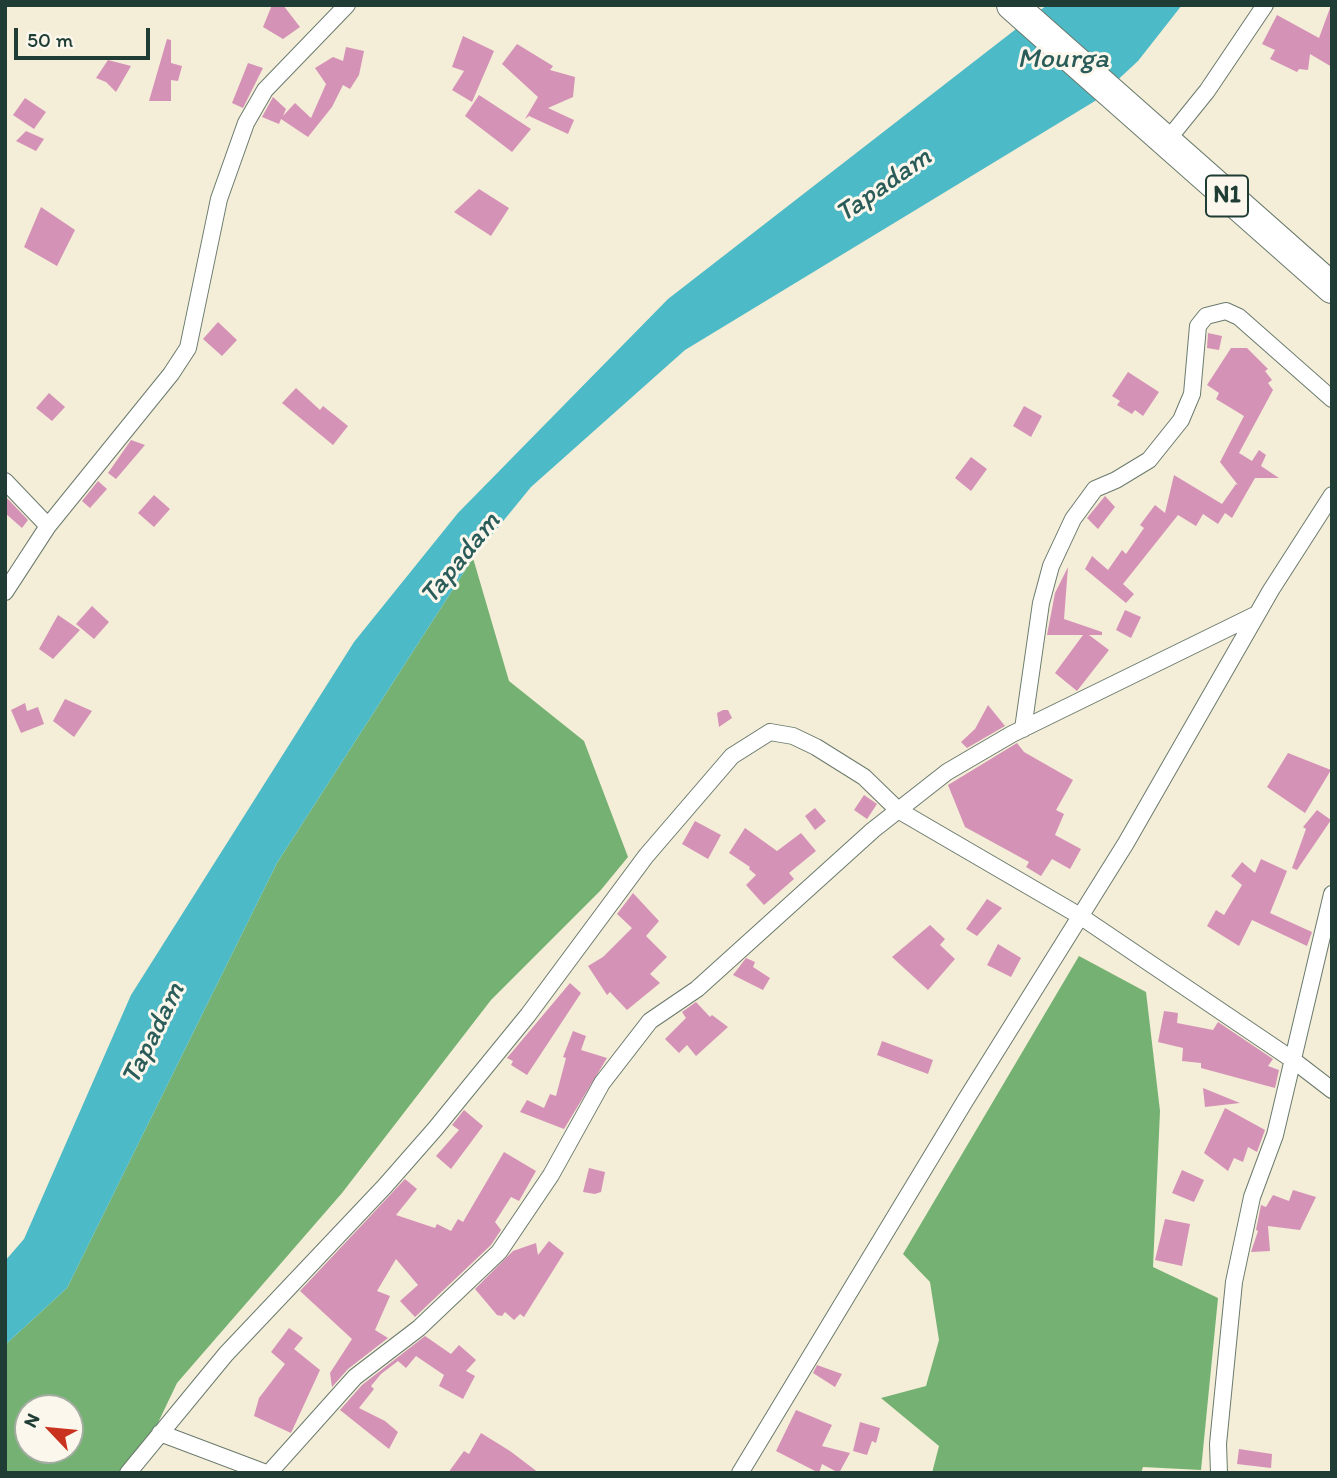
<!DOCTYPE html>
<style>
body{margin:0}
#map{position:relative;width:1337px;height:1478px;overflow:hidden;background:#f4edd7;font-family:Itim,sans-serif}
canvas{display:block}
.frame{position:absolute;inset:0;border:7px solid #1f3d34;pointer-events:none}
.north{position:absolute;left:14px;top:1394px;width:70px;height:70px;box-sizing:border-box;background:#fbf7ec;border:2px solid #a3ada2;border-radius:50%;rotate:296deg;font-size:19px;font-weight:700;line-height:28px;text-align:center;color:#1f3d34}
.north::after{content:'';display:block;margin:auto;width:24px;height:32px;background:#c8321e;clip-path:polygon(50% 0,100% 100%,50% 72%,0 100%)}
.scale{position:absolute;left:14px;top:28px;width:136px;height:32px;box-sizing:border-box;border:4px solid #1f3d34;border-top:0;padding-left:9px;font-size:21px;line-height:24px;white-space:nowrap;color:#1f3d34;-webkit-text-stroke:5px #fbf7ec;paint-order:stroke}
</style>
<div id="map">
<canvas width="1337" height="1478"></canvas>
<div class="frame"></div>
<div class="north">N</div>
<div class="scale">50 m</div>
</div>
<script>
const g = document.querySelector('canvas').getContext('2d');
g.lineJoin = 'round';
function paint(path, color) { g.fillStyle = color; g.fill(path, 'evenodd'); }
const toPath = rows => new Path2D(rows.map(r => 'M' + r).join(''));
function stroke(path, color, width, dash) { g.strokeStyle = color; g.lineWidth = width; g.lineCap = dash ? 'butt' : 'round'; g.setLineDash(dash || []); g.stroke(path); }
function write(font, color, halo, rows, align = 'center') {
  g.font = font + ' Itim,sans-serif'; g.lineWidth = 6; g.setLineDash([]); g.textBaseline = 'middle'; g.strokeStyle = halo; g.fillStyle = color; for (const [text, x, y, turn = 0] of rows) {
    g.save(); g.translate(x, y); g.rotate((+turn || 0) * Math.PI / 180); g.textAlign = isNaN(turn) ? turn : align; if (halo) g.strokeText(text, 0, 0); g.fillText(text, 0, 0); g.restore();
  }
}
const forest = toPath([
 [473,558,509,681,584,741,628,857,600,891,491,1000,342,1193,177,1383,134,1473,5,1473,5,1345,67,1288,277,863],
 [28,1408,70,1408,70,1450,28,1450],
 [1079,956,1146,992,1160,1111,1153,1267,1218,1298,1201,1470,1143,1467,1141,1473,932,1473,939,1446,881,1398,926,1386,939,1340,930,1282,903,1254]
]);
const water = toPath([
 [1047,5,1182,5,1138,61,1095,101,685,350,531,487,473,558,277,863,67,1288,5,1345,5,1261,24,1239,131,995,354,642,458,513,668,299]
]);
const building = toPath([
 [272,5,283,5,300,27,283,39,263,27],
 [1330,8,1332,67,1310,54,1308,70,1299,69,1297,72,1270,59,1275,50,1262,44,1277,15,1319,38],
 [463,36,494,51,472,102,452,90,464,71,452,67],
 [167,39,171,40,171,63,182,66,178,81,171,80,171,101,149,101],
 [517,44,553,66,550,70,575,77,573,97,548,108,574,120,568,134,529,116,525,119,538,97,502,64],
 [346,47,364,51,359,75,350,89,343,85,332,107,308,137,281,119,279,124,262,117,273,97,286,109,283,116,295,103,311,118,326,84,315,68,333,57,343,61],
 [108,60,131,66,116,92,106,82,96,78],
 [248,63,263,68,243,108,232,103],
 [479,95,531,129,512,152,465,116],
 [25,98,46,112,34,129,13,115],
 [26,131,44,139,36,151,16,141],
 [479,189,509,208,491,236,454,212],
 [41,207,75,230,57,266,24,247],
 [218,322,237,340,222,356,203,339],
 [1208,333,1222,336,1219,350,1207,348],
 [1231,348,1247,348,1268,369,1265,371,1272,380,1268,383,1273,390,1239,453,1252,461,1259,450,1266,455,1261,466,1279,478,1255,478,1232,518,1225,513,1218,524,1203,514,1196,526,1178,515,1123,584,1134,594,1126,603,1085,569,1092,556,1108,570,1122,550,1126,554,1144,528,1140,525,1155,505,1165,513,1174,475,1222,504,1236,484,1238,485,1220,462,1244,416,1216,399,1219,393,1207,385],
 [1128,372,1159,392,1143,416,1135,410,1132,414,1117,405,1120,401,1112,396],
 [296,388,320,410,323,406,348,426,333,445,282,403],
 [49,393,65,407,52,421,36,408],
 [1024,406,1042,416,1031,437,1013,426],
 [131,440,145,445,116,479,108,473],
 [971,457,987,469,971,491,955,478],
 [98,481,107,489,90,508,82,501],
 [154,495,170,509,154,527,138,513],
 [5,496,28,520,22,528,5,513],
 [1105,496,1115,507,1098,529,1087,518],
 [1068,567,1064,619,1102,632,1102,635,1089,635,1109,650,1077,691,1055,673,1083,635,1047,635,1055,593],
 [92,606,109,622,94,639,76,624],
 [1125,610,1141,617,1131,638,1116,630],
 [58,615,80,630,53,659,39,649],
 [65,699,92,711,74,737,53,721],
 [25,703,27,711,38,707,44,724,21,733,11,710],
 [988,705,1005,726,967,748,961,742,975,729],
 [723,710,728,710,732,718,719,727,717,713],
 [1017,743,1024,752,1073,780,1056,810,1064,814,1055,835,1081,849,1070,869,1052,859,1041,876,1026,867,1029,862,965,827,948,785],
 [1288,753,1331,770,1305,813,1267,787],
 [864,795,877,804,867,819,854,810],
 [815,808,826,821,815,830,805,816],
 [1317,810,1331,820,1297,870,1292,868,1306,829,1303,827],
 [695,821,721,835,708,859,682,844],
 [745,828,777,851,801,833,816,851,789,873,794,879,764,905,746,885,756,875,749,869,750,867,729,853],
 [1261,859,1287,871,1270,913,1312,932,1307,946,1252,920,1239,946,1207,926,1216,910,1224,915,1242,885,1231,876,1242,862,1255,873],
 [633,893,659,921,646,936,667,957,650,974,660,983,627,1010,610,992,607,995,588,966,603,957,632,928,617,914],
 [987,899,1002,908,977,936,966,929],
 [930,925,945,939,940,945,955,959,928,990,892,957],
 [998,944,1021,958,1011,977,987,965],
 [746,958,755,962,753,967,770,978,763,990,733,975],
 [570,983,581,993,527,1075,511,1065,513,1061,507,1058],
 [696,1002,710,1017,712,1015,728,1027,696,1056,687,1045,679,1053,665,1039,686,1018,682,1012],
 [1164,1011,1178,1013,1177,1023,1213,1030,1218,1022,1273,1059,1268,1066,1279,1070,1275,1088,1201,1068,1201,1063,1182,1061,1183,1048,1158,1042],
 [573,1031,586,1036,581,1050,607,1058,564,1129,520,1112,527,1100,544,1108,550,1094,556,1096,566,1058,563,1057],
 [882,1041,933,1060,928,1074,877,1055],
 [1203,1088,1240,1103,1205,1107],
 [1225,1108,1265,1130,1257,1152,1248,1147,1243,1162,1234,1158,1228,1171,1204,1153],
 [464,1110,483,1126,451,1169,436,1156,459,1130,452,1125],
 [504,1152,536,1171,519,1201,511,1197,495,1222,501,1230,491,1245,415,1317,400,1301,418,1285,396,1259,377,1291,390,1296,375,1330,388,1338,348,1369,332,1387,330,1373,352,1339,300,1291,405,1179,417,1189,396,1215,435,1228,437,1224,451,1231,458,1219,463,1222],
 [589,1168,605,1172,601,1192,595,1194,583,1192],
 [1182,1170,1204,1180,1194,1202,1172,1193],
 [1293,1190,1316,1197,1300,1230,1268,1226,1270,1251,1251,1252,1258,1231,1256,1230,1261,1205,1266,1207,1273,1195,1289,1201],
 [1165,1219,1190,1224,1182,1266,1155,1260],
 [549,1241,564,1253,524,1317,520,1314,514,1320,505,1312,502,1316,497,1315,475,1289,513,1251,536,1243,538,1255],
 [289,1328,303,1338,294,1349,320,1370,291,1433,254,1416,259,1398,285,1364,271,1352],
 [425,1336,451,1354,459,1345,476,1360,466,1371,475,1376,463,1399,439,1386,444,1375,416,1356,406,1368,398,1361,381,1374,371,1386,374,1389,359,1408,385,1421,398,1432,389,1449,340,1410,362,1385],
 [817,1365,842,1374,835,1387,813,1373],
 [796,1410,832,1425,822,1446,850,1453,839,1473,822,1464,819,1473,776,1451],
 [860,1422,880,1428,876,1443,872,1441,867,1455,853,1451],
 [481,1433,510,1451,539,1473,448,1473,464,1451,469,1454],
 [1239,1449,1272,1454,1271,1468,1237,1464]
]);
const street = toPath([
 [1165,143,1207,91,1265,5],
 [5,481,48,526],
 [5,592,48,526,171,374,188,348,219,199,246,123,265,90,347,5],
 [1023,729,1041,603,1051,566,1073,519,1095,489,1116,480,1149,460,1181,420,1192,394,1198,326,1206,316,1226,311,1239,317,1332,399],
 [160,1433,266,1473],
 [128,1473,226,1354,385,1186,435,1129,528,1015,646,856,732,756,770,732,793,736,816,747,864,777,898,810,1080,916,1293,1060,1332,1090],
 [269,1473,355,1377,419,1328,499,1252,551,1175,602,1083,650,1021,697,989,873,830,947,772,1012,734,1257,614],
 [740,1473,965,1101,1126,843,1271,590,1332,495],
 [1219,1473,1218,1444,1234,1282,1252,1197,1275,1135,1332,894]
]);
const highway = toPath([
 [1012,5,1332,288]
]);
const shields = [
 [1227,196,42]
];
const shieldNames = [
 ["N1",1227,196]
];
const waterNames = [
 ["Mourga",1063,60],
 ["Tapadam",884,186,-35],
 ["Tapadam",461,559,-51],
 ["Tapadam",154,1034,-64]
];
paint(forest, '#74b172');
paint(water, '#4dbac7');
paint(building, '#d592b7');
stroke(street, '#6a7b6d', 18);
stroke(highway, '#6a7b6d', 32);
stroke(street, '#fff', 16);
stroke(highway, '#fff', 30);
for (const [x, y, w] of shields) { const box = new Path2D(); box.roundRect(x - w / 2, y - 20.5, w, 41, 5); g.fillStyle = '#fbf7ec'; g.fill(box); stroke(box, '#1f3d34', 2); }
write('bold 24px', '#1f3d34', null, shieldNames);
write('italic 28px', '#2a5c59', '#fbf7ec', waterNames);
</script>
